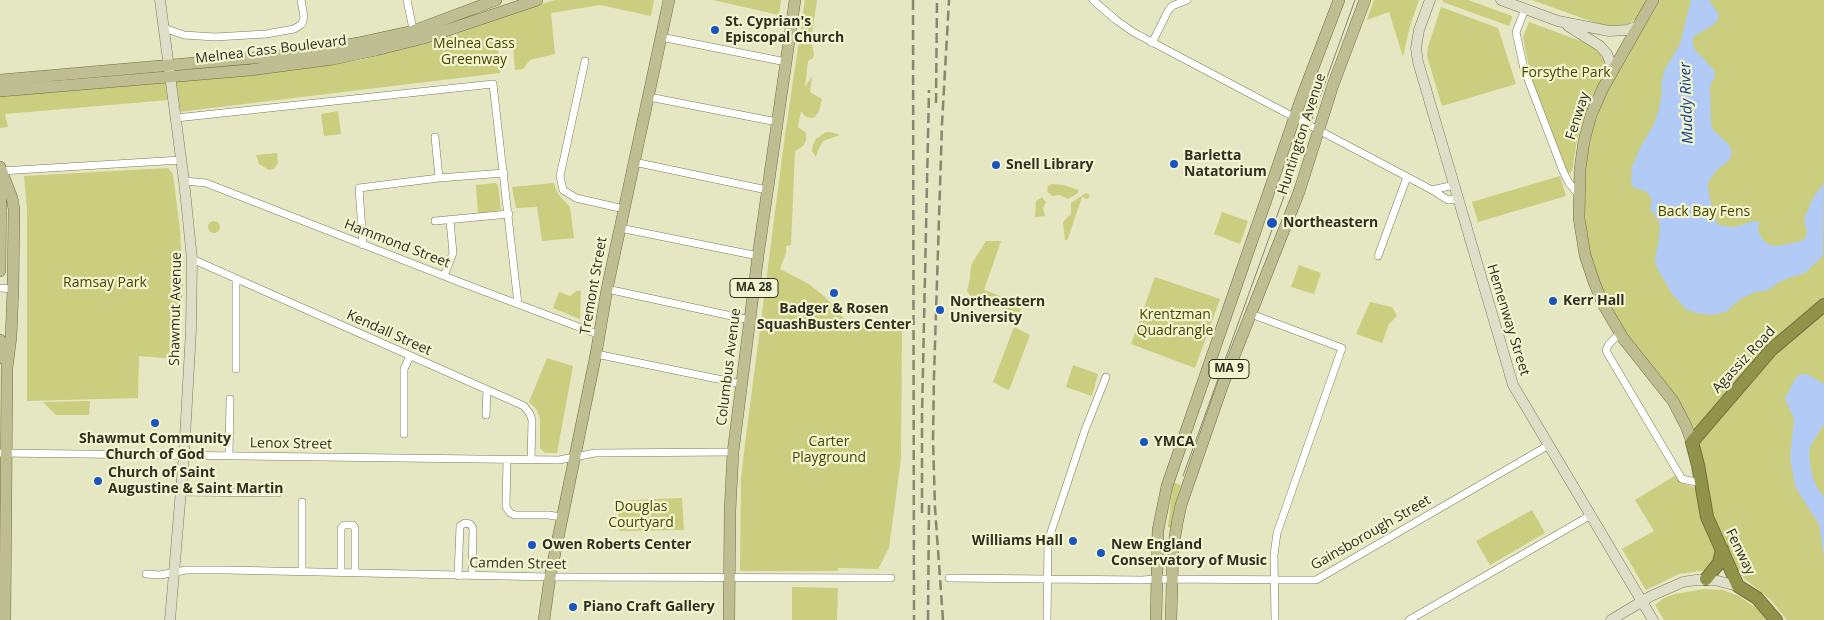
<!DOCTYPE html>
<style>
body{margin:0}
canvas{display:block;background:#e5e6c2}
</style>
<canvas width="1824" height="620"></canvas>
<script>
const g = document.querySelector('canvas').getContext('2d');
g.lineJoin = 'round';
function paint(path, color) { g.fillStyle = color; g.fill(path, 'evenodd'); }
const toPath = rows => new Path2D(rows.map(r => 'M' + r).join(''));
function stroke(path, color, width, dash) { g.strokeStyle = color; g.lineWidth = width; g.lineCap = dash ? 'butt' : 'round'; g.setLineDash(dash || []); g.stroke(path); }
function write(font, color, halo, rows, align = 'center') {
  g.font = font + ' "Open Sans",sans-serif'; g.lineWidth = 4.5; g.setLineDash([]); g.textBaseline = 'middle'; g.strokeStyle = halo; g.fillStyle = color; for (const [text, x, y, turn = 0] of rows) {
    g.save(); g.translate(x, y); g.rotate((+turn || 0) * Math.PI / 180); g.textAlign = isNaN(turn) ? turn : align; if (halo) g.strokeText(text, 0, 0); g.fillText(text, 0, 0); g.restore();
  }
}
const green = toPath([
 [555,0,654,0,651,16,600,5,551,13,555,54,530,60,523,69,515,70,513,46,498,47,500,73,170,113,168,100,5,114,8,127,0,128,0,96,275,72,360,60,437,41,519,11],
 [713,0,781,0,779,15],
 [805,0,817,0,811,41,814,54,813,58,808,61,805,87,812,76,810,92,822,99,819,111,815,117,812,118,806,117,801,111,798,127,806,133,806,140,803,146,795,151,791,245,786,246,786,253,780,269,809,284,825,297,848,323,902,323,901,459,889,548,878,569,838,568,838,571,740,571,741,480,744,452,785,135],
 [1374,0,1419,0,1410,26,1403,57,1389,12,1367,20],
 [1443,0,1468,0,1512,16,1512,18,1509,26,1443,2],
 [1532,0,1646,0,1638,17,1625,27,1604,26],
 [1660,0,1824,0,1824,300,1793,322,1759,354,1715,409,1694,432,1629,338,1607,301,1591,260,1584,220,1586,157,1593,127,1605,96],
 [1441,7,1498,28,1516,84,1442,106,1427,56,1428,47],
 [1529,22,1586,43,1599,52,1606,64,1605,73,1592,96,1577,140,1572,172,1568,173,1531,78,1523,37],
 [338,111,341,134,324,136,321,114],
 [826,132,831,132,840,135,823,141,818,150,816,157,812,151,813,145,816,139],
 [277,153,278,163,274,169,269,170,259,164,256,155],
 [168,168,173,174,180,230,183,283,179,347,176,359,139,356,138,398,27,401,27,209,24,176],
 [1560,176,1566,196,1478,222,1472,202],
 [496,183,498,185,501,210,478,214,476,185],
 [554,183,558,194,570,207,574,238,542,241,537,207,516,208,512,187],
 [1052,184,1064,185,1078,190,1078,193,1068,199,1060,195,1052,196,1047,191,1048,186],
 [1086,193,1090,195,1088,199,1082,197,1068,238,1067,240,1065,240,1063,222,1071,214,1071,203],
 [1042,197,1046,202,1043,208,1045,216,1035,217,1036,201],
 [1222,212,1248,221,1240,244,1214,234],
 '208 227a6 6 0 1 1 12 0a6 6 0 1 1-12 0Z',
 [986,241,1001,241,984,290,1022,304,1019,314,972,298,967,291,970,278,971,265],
 [1299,265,1321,273,1314,294,1291,287],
 [1155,277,1220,299,1195,368,1131,344],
 [576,291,581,291,580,319,553,308,559,292,570,296],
 [1370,302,1392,307,1397,316,1389,324,1382,343,1356,334],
 [1824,310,1824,620,1787,620,1771,600,1745,579,1738,572,1712,517,1699,443,1783,344],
 [1014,327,1030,335,1010,388,1008,390,993,382],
 [547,358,573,366,557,453,545,453,540,448,540,418,537,410,529,402],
 [1073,365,1098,374,1092,396,1066,387],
 [90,401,89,415,56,415,43,402],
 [1676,475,1682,483,1693,487,1697,491,1718,553,1707,570,1679,574,1646,590,1622,549,1654,531,1635,500],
 [1173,482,1181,485,1175,505,1171,528,1168,527],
 [682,498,684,530,620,531,616,524,619,511,624,505,632,500],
 [1532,510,1545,533,1490,565,1476,541],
 [792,587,838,588,837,620,792,620],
 [1704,589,1723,590,1739,596,1759,610,1767,620,1664,620,1655,605,1664,598,1675,594]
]);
const water = toPath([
 [1691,0,1709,0,1719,15,1717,21,1713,25,1693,37,1693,45,1695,50,1714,70,1715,76,1710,86,1711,123,1713,130,1728,144,1732,150,1731,157,1727,162,1716,171,1708,182,1709,195,1716,221,1719,225,1730,227,1739,226,1753,221,1760,222,1758,228,1759,234,1764,241,1770,245,1779,246,1801,241,1805,238,1807,233,1804,219,1813,198,1824,183,1823,256,1805,273,1783,280,1766,291,1755,292,1739,300,1726,312,1714,315,1701,314,1687,310,1672,294,1656,266,1655,257,1658,246,1660,227,1659,221,1650,209,1652,200,1647,192,1633,187,1631,182,1632,167,1641,146,1654,124,1659,109,1662,90,1661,84,1665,69,1680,44],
 [1803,374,1809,375,1824,384,1824,424,1811,445,1809,453,1812,476,1818,489,1824,497,1824,557,1819,524,1795,487,1790,457,1794,419,1785,399,1795,379,1799,375]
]);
const street = toPath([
 [407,0,414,34],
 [1093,0,1116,20,1133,32,1432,190,1448,200,1458,199],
 [1525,9,1516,32,1524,69,1563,171,1569,183,1578,194],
 [164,28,184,35,215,37,266,34,294,29,302,24,304,17,301,0],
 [661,37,786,62],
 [1152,43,1168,11,1172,6,1187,0],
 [585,61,560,176,563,190,576,198,624,209],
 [649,97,777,122],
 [176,118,493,84,518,304],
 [435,137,439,178],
 [634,162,767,190],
 [1,171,181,160],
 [184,181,206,183,462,283,600,335],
 [1432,190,1454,185],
 [435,221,509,214],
 [620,228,758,256],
 [363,245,359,188,439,178,504,173],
 [1378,256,1407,177],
 [192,259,524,406,530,414,532,420,531,460],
 [444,276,453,253,450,221],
 [0,288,13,289],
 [607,289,750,320],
 [1251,314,1342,348,1277,533,1274,555,1275,620],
 [1620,333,1609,344,1606,350,1609,356,1682,479,1701,483],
 [596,354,742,384],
 [236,369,236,279],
 [486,415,487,390],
 [404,434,404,369,410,356],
 [0,453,559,460,595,453,733,452],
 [229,456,230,399],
 [507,460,506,507,510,513,515,515,548,515,562,517],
 [182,492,278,493],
 [302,572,302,502],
 [341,573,341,528,344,525,353,525,355,528,355,573],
 [146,574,160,575,186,570,226,570,550,577,891,578],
 [458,576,460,526,465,523,470,524,473,528,472,576],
 [949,578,1142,580,1156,579,1316,580,1549,445],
 [1047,620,1048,541,1085,430,1106,377],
 [1409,620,1591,515]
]);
const secondary = toPath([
 [160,0,184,181,192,259,191,330,184,455,170,620],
 [1430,0,1419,30,1416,48,1418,62,1513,385,1653,620],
 [1501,0,1558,21,1609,31,1628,30,1638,26],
 [1568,26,1600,46,1607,54,1613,69],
 [1611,620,1651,596,1683,582,1696,580,1714,580,1738,586]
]);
const primary = toPath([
 [1653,0,1603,88,1591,115,1584,141,1580,169,1579,218,1585,255,1594,282,1603,304,1623,338,1673,401,1686,426,1692,442],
 [0,80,298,54,358,43,413,31,496,0],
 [0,91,250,70,333,59,376,50,424,38,537,0],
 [0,167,12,198,14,209,13,289,11,337,7,368,5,620],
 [0,271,1,175],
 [0,340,5,360],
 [544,620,550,577,596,354,607,289,669,0],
 [729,620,730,511,733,452,758,256,795,0],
 [1156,620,1158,530,1167,486,1300,102,1339,0],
 [1171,620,1173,549,1177,524,1181,505,1223,384,1299,192,1333,85,1365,0]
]);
const highway = toPath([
 [1706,579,1719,563,1722,549],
 [1776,620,1757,598,1738,586,1707,517,1698,465,1692,442,1771,350,1824,305]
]);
const tram = toPath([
 [1183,476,1355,0]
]);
const rail = toPath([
 [913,0,914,620],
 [936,103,937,0],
 [922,513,922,415,929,90],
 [928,620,929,503],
 [943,620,935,508,933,439,934,376,942,124,949,0]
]);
const markers = [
 [715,30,5,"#1a54c0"],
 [1174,164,5,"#1a54c0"],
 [996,165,5,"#1a54c0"],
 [1272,223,6,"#1a54c0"],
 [834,293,5,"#1a54c0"],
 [1553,301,5,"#1a54c0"],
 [940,310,5,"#1a54c0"],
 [155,423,5,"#1a54c0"],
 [1144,442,5,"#1a54c0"],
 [98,481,5,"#1a54c0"],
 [1073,541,5,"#1a54c0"],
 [532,545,5,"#1a54c0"],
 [1101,553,5,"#1a54c0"],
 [573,607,5,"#1a54c0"]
];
const shields = [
 [754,288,48],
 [1229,369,40]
];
const shieldNames = [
 ["MA 28",754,288],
 ["MA 9",1229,369]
];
const poiNames = [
 ["St. Cyprian's",725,22],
 ["Episcopal Church",725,38],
 ["Barletta",1184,156],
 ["Natatorium",1184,172],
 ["Snell Library",1006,165],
 ["Northeastern",1283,223],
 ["Kerr Hall",1563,301],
 ["Northeastern",950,302],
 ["University",950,318],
 ["Badger & Rosen",834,309,"center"],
 ["SquashBusters Center",834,325,"center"],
 ["Shawmut Community",155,439,"center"],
 ["Church of God",155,455,"center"],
 ["YMCA",1154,442],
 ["Church of Saint",108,473],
 ["Augustine & Saint Martin",108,489],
 ["Williams Hall",1063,541,"right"],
 ["Owen Roberts Center",542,545],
 ["New England",1111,545],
 ["Conservatory of Music",1111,561],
 ["Piano Craft Gallery",583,607]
];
const parkNames = [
 ["Melnea Cass",474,44],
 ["Greenway",474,60],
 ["Forsythe Park",1566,73],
 ["Back Bay Fens",1704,212],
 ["Ramsay Park",105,283],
 ["Krentzman",1175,315],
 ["Quadrangle",1175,331],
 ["Carter",829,442],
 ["Playground",829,458],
 ["Douglas",641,507],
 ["Courtyard",641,523]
];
const streetNames = [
 ["Melnea Cass Boulevard",271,50,-7],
 ["Fenway",1578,116,-72],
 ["Huntington Avenue",1302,134,-72],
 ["Hammond Street",397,244,21],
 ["Tremont Street",594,286,-80],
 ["Shawmut Avenue",176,309,-89],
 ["Hemenway Street",1508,320,73],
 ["Kendall Street",389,333,24],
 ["Agassiz Road",1744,360,-47],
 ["Columbus Avenue",729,367,-83],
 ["Lenox Street",291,444,1],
 ["Gainsborough Street",1371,533,-30],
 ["Fenway",1740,552,64],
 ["Camden Street",518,564,1]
];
const waterNames = [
 ["Muddy River",1687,103,-92]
];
paint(green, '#cbcd7f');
paint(water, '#b1caf6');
stroke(street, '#7a7b5a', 8);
stroke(secondary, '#7a7b5a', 11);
stroke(primary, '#6f703c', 12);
stroke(highway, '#6f703c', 14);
stroke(street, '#fff', 7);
stroke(secondary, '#dedfc9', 10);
stroke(primary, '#bebe92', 11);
stroke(highway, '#92934a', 12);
stroke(tram, '#86876e', 1);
stroke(rail, '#86876e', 2.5, [10, 5]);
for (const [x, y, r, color] of markers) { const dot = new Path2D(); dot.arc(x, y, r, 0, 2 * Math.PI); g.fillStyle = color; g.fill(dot); stroke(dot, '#f2f4cf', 2); }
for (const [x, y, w] of shields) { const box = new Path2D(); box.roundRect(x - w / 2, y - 9.5, w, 19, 4); g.fillStyle = '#f2f4cf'; g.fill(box); stroke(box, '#2f3022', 1); }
write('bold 12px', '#2f3022', null, shieldNames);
write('bold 14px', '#2f3022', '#f2f4cf', poiNames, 'left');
write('14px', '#474700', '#f2f4cf', parkNames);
write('14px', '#2f3022', '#f2f4cf', streetNames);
write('italic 15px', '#103c8d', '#f2f4cf', waterNames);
</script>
